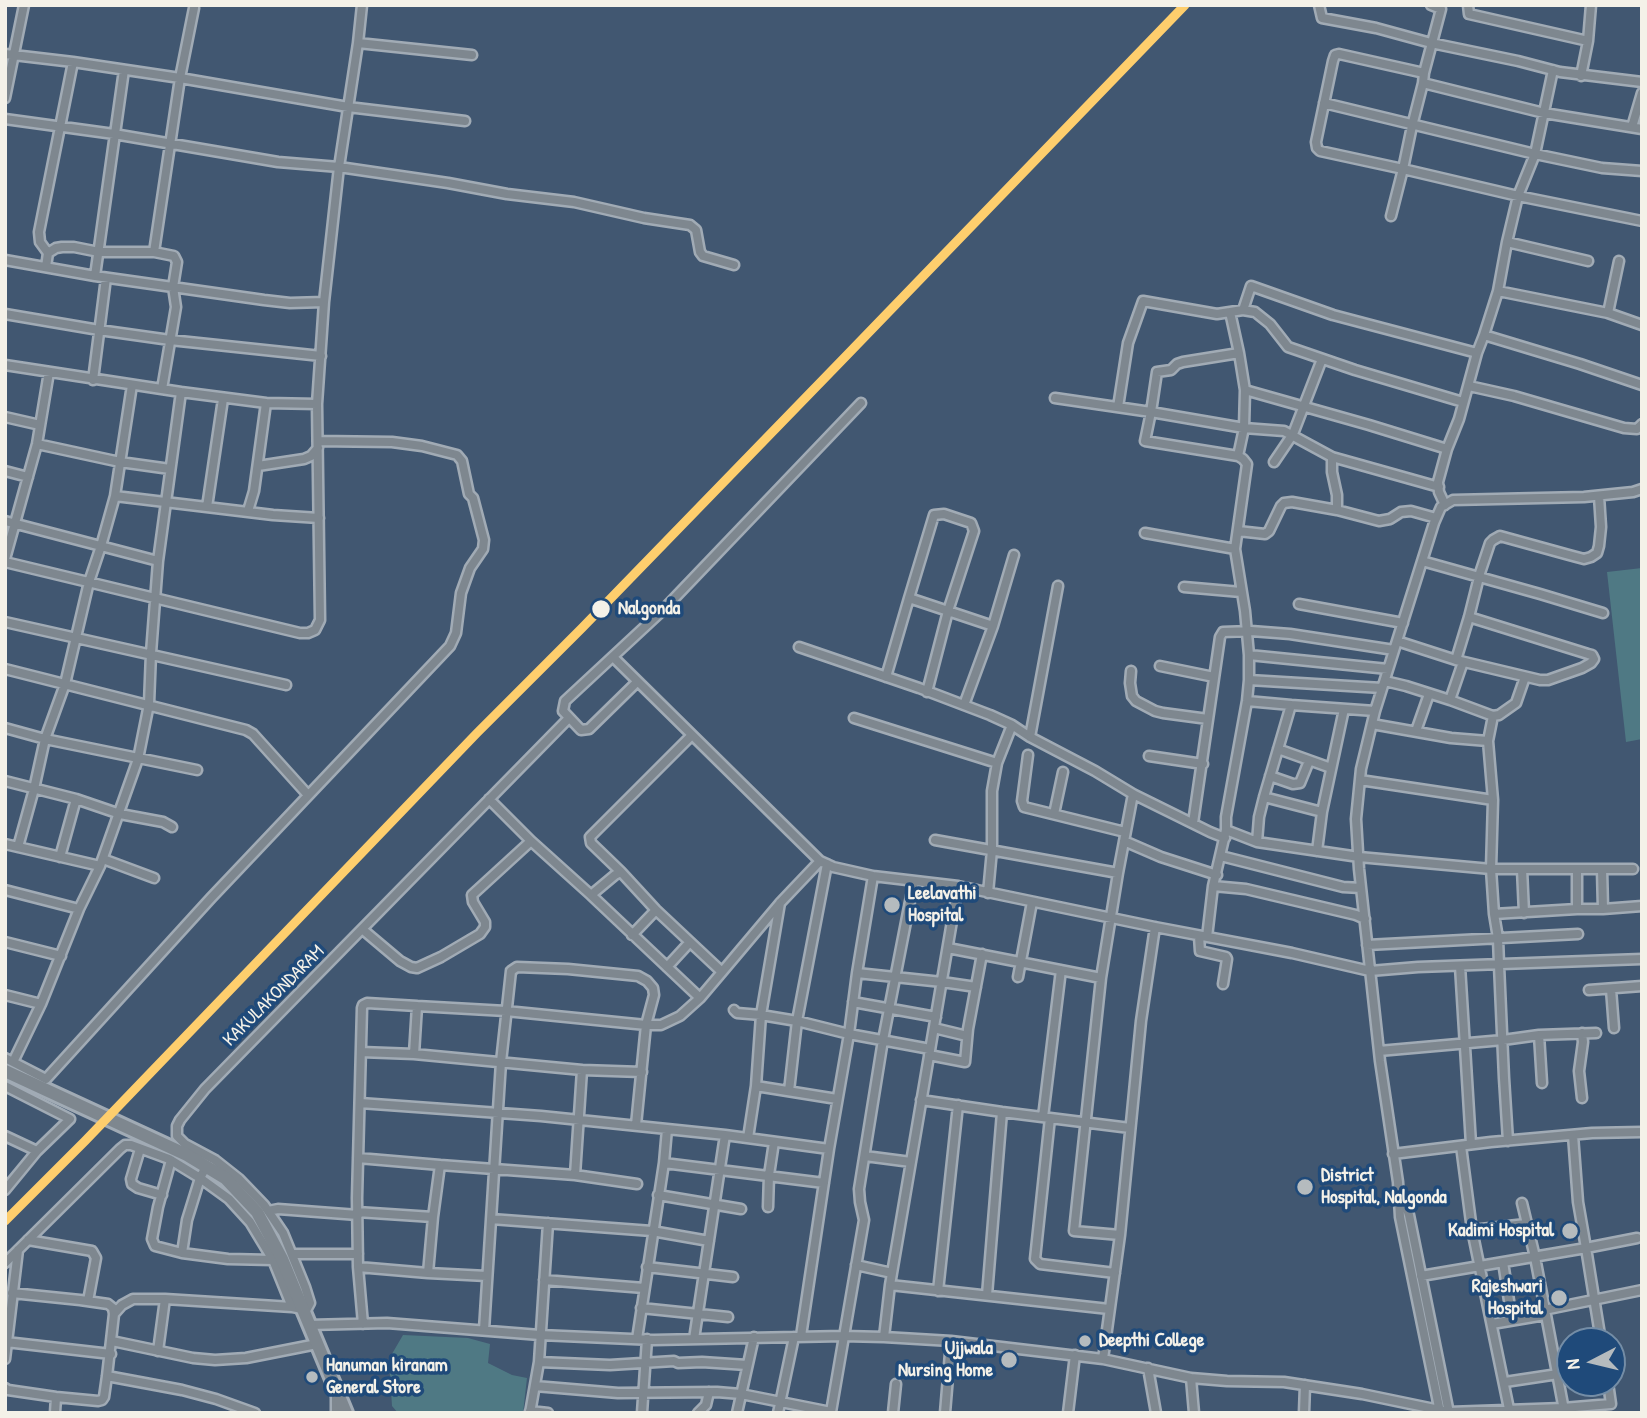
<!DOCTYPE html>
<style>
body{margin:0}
#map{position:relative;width:1647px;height:1418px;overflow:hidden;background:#415771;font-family:"Patrick Hand",sans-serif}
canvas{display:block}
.frame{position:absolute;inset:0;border:7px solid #f4f1e8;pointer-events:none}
.north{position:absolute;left:1556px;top:1327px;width:70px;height:70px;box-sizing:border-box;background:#1f4a7a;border:2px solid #748da6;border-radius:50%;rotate:263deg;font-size:19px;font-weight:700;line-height:28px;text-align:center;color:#f4f1e8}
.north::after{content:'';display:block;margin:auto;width:24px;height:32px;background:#b5bbbe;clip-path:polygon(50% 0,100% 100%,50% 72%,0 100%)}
</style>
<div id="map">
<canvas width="1647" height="1418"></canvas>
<div class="frame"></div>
<div class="north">N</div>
</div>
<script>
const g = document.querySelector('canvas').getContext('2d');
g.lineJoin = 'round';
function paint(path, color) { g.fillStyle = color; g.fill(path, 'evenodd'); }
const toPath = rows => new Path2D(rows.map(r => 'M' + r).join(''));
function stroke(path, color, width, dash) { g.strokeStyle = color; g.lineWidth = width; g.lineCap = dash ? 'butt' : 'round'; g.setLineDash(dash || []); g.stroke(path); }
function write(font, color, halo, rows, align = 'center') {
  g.font = font + ' "Patrick Hand",sans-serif'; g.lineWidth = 7; g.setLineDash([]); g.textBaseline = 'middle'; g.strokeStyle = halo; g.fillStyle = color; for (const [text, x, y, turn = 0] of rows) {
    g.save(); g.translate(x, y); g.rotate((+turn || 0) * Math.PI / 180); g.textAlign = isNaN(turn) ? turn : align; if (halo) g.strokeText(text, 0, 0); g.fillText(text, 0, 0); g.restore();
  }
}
const green = toPath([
 [1642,568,1642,739,1626,742,1607,572],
 [403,1335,468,1338,490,1344,488,1363,512,1375,527,1378,523,1413,398,1413,392,1406,389,1359]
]);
const minor = toPath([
 [1319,5,1322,18,1376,28,1431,43,1518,61,1560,72,1642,82],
 [1468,5,1469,14,1588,41],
 [358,43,472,55],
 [5,54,73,62,180,78,348,107,465,121],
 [1424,73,1441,9,1431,5],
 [1581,76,1588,41,1591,5],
 [1423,83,1544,113,1642,129],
 [5,98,24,5],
 [1324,103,1535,154,1602,168,1642,171],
 [5,119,114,134,278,162,339,167,448,183,507,194,574,202,644,218,690,225,696,230,700,252,703,256,734,265],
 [1632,127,1642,93],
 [1391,216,1403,169,1412,126,1423,83,1424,73,1339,54,1335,55,1333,61,1316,142,1317,148,1320,151,1403,169,1518,196,1642,221],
 [1507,242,1588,261],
 [154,252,180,78,194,8],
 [48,253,56,248,62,247,74,247,99,252,154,252,174,256,177,262,173,287,176,307,162,389],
 [5,260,95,276,264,300,290,303,324,302],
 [46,267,48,253,40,242,39,232,73,62],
 [95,276,124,70],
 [1498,291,1608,313,1619,261],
 [1243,310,1251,286,1333,315,1477,353],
 [1230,312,1239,353],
 [1608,313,1642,325],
 [5,314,99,330,170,340,321,356],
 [1484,335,1580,364,1642,385],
 [1239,353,1245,390,1244,428,1151,412,1157,372,1171,370,1177,364,1183,362,1239,353],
 [5,365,181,392,158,561,151,653,149,704,138,759,100,866,79,909,41,1004,13,1062],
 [93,380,106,278],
 [1469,386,1514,396,1624,428,1637,429,1642,424],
 [1245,390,1369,425,1447,449],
 [181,392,266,403,317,404],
 [1055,398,1151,412,1145,441,1238,456,1243,459,1247,464,1235,549,1245,611,1249,655,1249,680,1247,701,1226,817,1226,830,1213,886,1207,937],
 [1118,407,1128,343,1143,301,1217,314,1243,310,1255,312,1270,324,1288,347,1355,370,1463,402],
 [5,417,40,425],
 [37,444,120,462,170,469],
 [1238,456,1244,428,1284,431,1332,457,1439,487],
 [1332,457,1332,472,1337,495,1337,510],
 [1274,462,1293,434,1322,359],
 [258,466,304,459,311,456,318,448],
 [5,471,28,477],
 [115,496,273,515,319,518],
 [1445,505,1439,492,1438,482,1447,449,1459,419,1477,353,1484,335,1498,291,1507,242,1518,196,1535,154,1553,70],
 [207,507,223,399],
 [248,511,254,491,266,403],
 [5,521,158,561],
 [1238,531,1265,534,1269,531,1281,506,1284,503,1292,502,1337,510,1379,521,1390,519,1401,512,1411,511,1436,518],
 [1145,533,1235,549],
 [5,559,37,444,49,372],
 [1422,561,1540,594,1603,613],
 [5,562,300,633,308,633,315,630,320,620,317,404,324,302,339,167,358,43,362,5],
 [1184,587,1241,592],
 [1299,604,1403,623],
 [5,622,286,685],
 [1397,641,1456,660,1469,617,1480,573,1490,543,1493,540,1500,536,1569,555,1584,559,1591,557,1597,553,1599,546,1601,527,1599,496],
 [799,647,919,688,990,715,1012,725,1030,737,1095,771,1133,794,1210,832,1225,838],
 [1249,655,1388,669],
 [613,657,820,861,833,867,873,876,958,886,1155,927,1292,953,1370,971,1418,967,1642,959],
 [1456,660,1540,680,1548,680,1582,668,1591,663,1594,659,1592,655,1588,654,1469,617],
 [1160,666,1214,677],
 [5,669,246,730,253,734,308,795],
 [1131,671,1130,683,1132,696,1136,701,1155,711,1163,713,1208,719],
 [886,677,909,598],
 [1249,680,1382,688],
 [1385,681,1406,686,1450,700,1463,662],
 [637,682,589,729,581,730,563,711,565,701,664,609,861,403],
 [927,692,948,611,974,531,971,523,944,514,934,515,909,598,993,626],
 [1450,700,1493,716,1499,715,1516,703,1525,677],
 [1247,701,1291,705],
 [964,705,993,626,1014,555],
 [1493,716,1488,741,1493,800],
 [854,718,997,763],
 [1372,724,1451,738,1488,741],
 [5,728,45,739,197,770],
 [1416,731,1429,694],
 [1030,737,1058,586],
 [1278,749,1331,768],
 [1028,755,1022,801,1024,807,1125,832],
 [1149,756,1203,764],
 [1270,776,1293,784,1300,783,1309,761],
 [1360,780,1493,800,1491,869,1494,914,1498,938,1499,965,1504,1078,1508,1141],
 [5,781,76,799,120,814,163,822,172,827],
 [1264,797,1322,812],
 [489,799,531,841],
 [1054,814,1063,772],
 [1193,823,1220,637,1223,632,1251,631,1290,634,1394,650],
 [1226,830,1257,842,1359,857,1491,869,1633,869],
 [935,840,1118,873],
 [1124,841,1161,857,1217,875],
 [1257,842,1259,817,1264,797,1291,705,1375,711],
 [5,844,100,866],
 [18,847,34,789,45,739,65,684,89,582,101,546,115,496,132,385],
 [1317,851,1322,812,1344,709],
 [1221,856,1343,887,1361,888],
 [60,857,76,799],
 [103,859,154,878],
 [827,864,797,1021,849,1034,930,1049],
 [1522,869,1524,913],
 [1577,869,1577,909],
 [1602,869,1603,909],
 [621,872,591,843,590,837,692,735],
 [1213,886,1246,889,1356,915,1365,919],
 [5,890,79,909],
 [988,893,992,850,992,791,997,763,1012,725],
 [591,895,700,998],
 [780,903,761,1015,797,1021,789,1091],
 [1494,914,1577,909,1603,909,1642,906],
 [362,929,400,961,411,967,417,968,441,957,480,934,485,927,485,922,473,902,472,895,531,841,591,895,615,875,621,872,656,910,722,972,781,902,820,861],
 [632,935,656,910],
 [1199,936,1200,951,1226,957,1227,959,1223,984],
 [5,942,61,956],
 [1367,945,1578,934],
 [948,948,1101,978],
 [1460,966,1471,1144],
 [667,967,690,942],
 [857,973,942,982,976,987],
 [1018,977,1032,902],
 [1611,989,1614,1028],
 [1589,990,1642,986],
 [5,995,41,1004],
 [853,1002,936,1017],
 [417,1006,506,1011,646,1025,636,1125],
 [734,1010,737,1013,761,1015,756,1086,748,1138],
 [934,1028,967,1036],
 [1582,1033,1583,1042,1579,1071,1582,1098],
 [1539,1035,1542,1083],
 [1379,1051,1503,1040,1539,1035,1596,1033],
 [361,1052,414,1054,582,1070,575,1175],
 [929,1055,965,1062,968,1029,982,954],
 [5,1058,46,1079,211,898,450,646,456,633,461,593,470,568,483,549,484,540,473,498,469,494,462,461,457,455,422,446,392,442,318,441],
 [582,1070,642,1072],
 [5,1086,70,1119,37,1151,5,1190],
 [756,1086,837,1099],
 [921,1100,1002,1112,1130,1128],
 [360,1103,541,1116,667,1129,664,1163,637,1339],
 [1043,1117,1061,970],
 [1050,1118,1035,1259,1040,1264,1115,1273],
 [667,1129,725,1135],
 [1573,1135,1578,1202,1586,1248,1637,1238],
 [5,1136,37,1151],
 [1461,1146,1472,1230,1509,1409],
 [140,1149,131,1179,132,1184,138,1188,162,1195],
 [1393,1154,1491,1142,1592,1133,1642,1132],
 [865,1156,911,1162],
 [358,1158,440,1165,433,1217],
 [171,1160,158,1207,152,1239,155,1246,182,1253,228,1259,273,1260],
 [664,1163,824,1183],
 [440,1165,575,1175,637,1184],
 [1401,1191,1409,1215,1449,1413],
 [658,1195,741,1209],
 [1522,1203,1535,1257,1564,1410],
 [768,1207,769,1175,774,1142],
 [268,1211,278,1209,358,1215],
 [357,1212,433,1217,428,1273],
 [491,1219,652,1231,709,1241],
 [1472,1230,1526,1224],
 [1120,1235,1074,1231,1101,978,1118,873,1133,794],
 [28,1240,92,1251,96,1258,88,1301],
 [182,1253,187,1220,200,1178,206,1167],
 [292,1254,358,1254],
 [1503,1262,1512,1320],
 [5,1263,120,1149,125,1145,131,1145,169,1159,200,1178,229,1199,250,1222,273,1260,292,1307,302,1309],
 [856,1265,892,1273],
 [358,1267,428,1273,487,1276],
 [647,1267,733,1277],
 [1421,1276,1586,1248,1601,1341],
 [544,1280,644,1288],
 [890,1285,1109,1309],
 [938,1291,958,1105],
 [987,1295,1002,1112],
 [641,1308,728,1317],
 [1544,1310,1642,1290],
 [114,1314,122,1305,133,1299,165,1299],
 [304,1314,310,1303,305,1287,283,1233,264,1205,239,1179,215,1160,185,1144,177,1136,177,1126,180,1120,205,1089,569,718],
 [363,1324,358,1267,357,1198,362,1008,363,1005,367,1003,417,1006,414,1054],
 [1492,1324,1545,1315],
 [309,1325,387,1323,540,1335,654,1340,843,1336,884,1337,951,1341,1103,1359,1191,1378,1227,1381,1284,1382,1362,1394,1449,1412,1563,1408,1611,1404,1608,1383],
 [484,1330,501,1062,511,971,517,967,568,969,638,976,647,981,653,988,654,995,646,1025,661,1025,680,1016,700,998,722,972],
 [801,1336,829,1149,849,1034,857,973,873,876],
 [884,1337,890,1285,958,886],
 [694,1339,725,1135,829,1149],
 [112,1341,193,1358,215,1360,246,1358,317,1344],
 [6,1342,111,1354],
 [158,1351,165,1299,292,1307],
 [5,1359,18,1250],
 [1103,1359,1120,1235,1141,1021,1155,927],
 [539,1362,610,1365,674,1361,678,1363,702,1362,747,1365],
 [1148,1368,1156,1413],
 [107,1376,182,1390,216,1399,255,1413],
 [1191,1378,1194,1413],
 [1505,1382,1558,1374],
 [535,1386,618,1393,717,1392,741,1394,831,1412,864,1220,860,1202,859,1189,883,1040,914,881],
 [5,1388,8,1390,56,1397,98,1401,102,1400,104,1397,107,1376,114,1314,113,1308,108,1304,80,1300,12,1293],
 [336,1395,336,1413],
 [530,1411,548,1413],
 [1440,1412,1400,1217,1398,1182,1380,1061,1359,869,1356,819,1361,769,1375,711,1434,523,1441,507,1453,500,1584,497,1633,492,1642,489],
 [55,1413,56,1397],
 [530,1413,539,1362,548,1223],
 [642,1413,647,1339],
 [698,1413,706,1405,709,1392],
 [737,1413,754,1337],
 [778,1413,794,1337],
 [893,1413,896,1384],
 [945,1413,951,1341],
 [1068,1413,1075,1355],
 [1304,1413,1305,1385]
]);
const highway = toPath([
 [5,1071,187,1155,225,1178,257,1212,282,1259,346,1413]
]);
const rail1 = toPath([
 [5,1221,85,1141,477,733,582,628,847,355,1185,5]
]);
const markers = [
 [601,609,10,"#f4f1e8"],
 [892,905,9,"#b5bbbe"],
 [1305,1187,9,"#b5bbbe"],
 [1570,1231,9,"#b5bbbe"],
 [1559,1298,9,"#b5bbbe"],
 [1085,1341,7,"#b5bbbe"],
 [1009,1360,9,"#b5bbbe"],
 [312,1377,7,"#b5bbbe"]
];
const stopNames = [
 ["Nalgonda",618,609]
];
const poiNames = [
 ["Leelavathi",908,894],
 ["Hospital",908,916],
 ["District",1321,1176],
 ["Hospital, Nalgonda",1321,1198],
 ["Kadimi Hospital",1554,1231,"right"],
 ["Rajeshwari",1543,1287,"right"],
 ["Hospital",1543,1309,"right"],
 ["Deepthi College",1099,1341],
 ["Ujjwala",993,1349,"right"],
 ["Nursing Home",993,1371,"right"],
 ["Hanuman kiranam",326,1366],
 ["General Store",326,1388]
];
const streetNames = [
 ["KAKULAKONDARAM",274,996,-45]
];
paint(green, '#4f7984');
stroke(minor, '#a1abb5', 13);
stroke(highway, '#a1abb5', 18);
stroke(minor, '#7e878f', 8);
stroke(highway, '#7e878f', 12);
stroke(rail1, '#fece6d', 9);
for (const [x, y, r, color] of markers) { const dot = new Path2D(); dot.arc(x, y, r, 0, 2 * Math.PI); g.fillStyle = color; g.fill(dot); stroke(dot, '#1f4a7a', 2.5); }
write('bold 19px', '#f4f1e8', '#1f4a7a', stopNames, 'left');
write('bold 19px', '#f4f1e8', '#1f4a7a', poiNames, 'left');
write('19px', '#f4f1e8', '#1f4a7a', streetNames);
</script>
